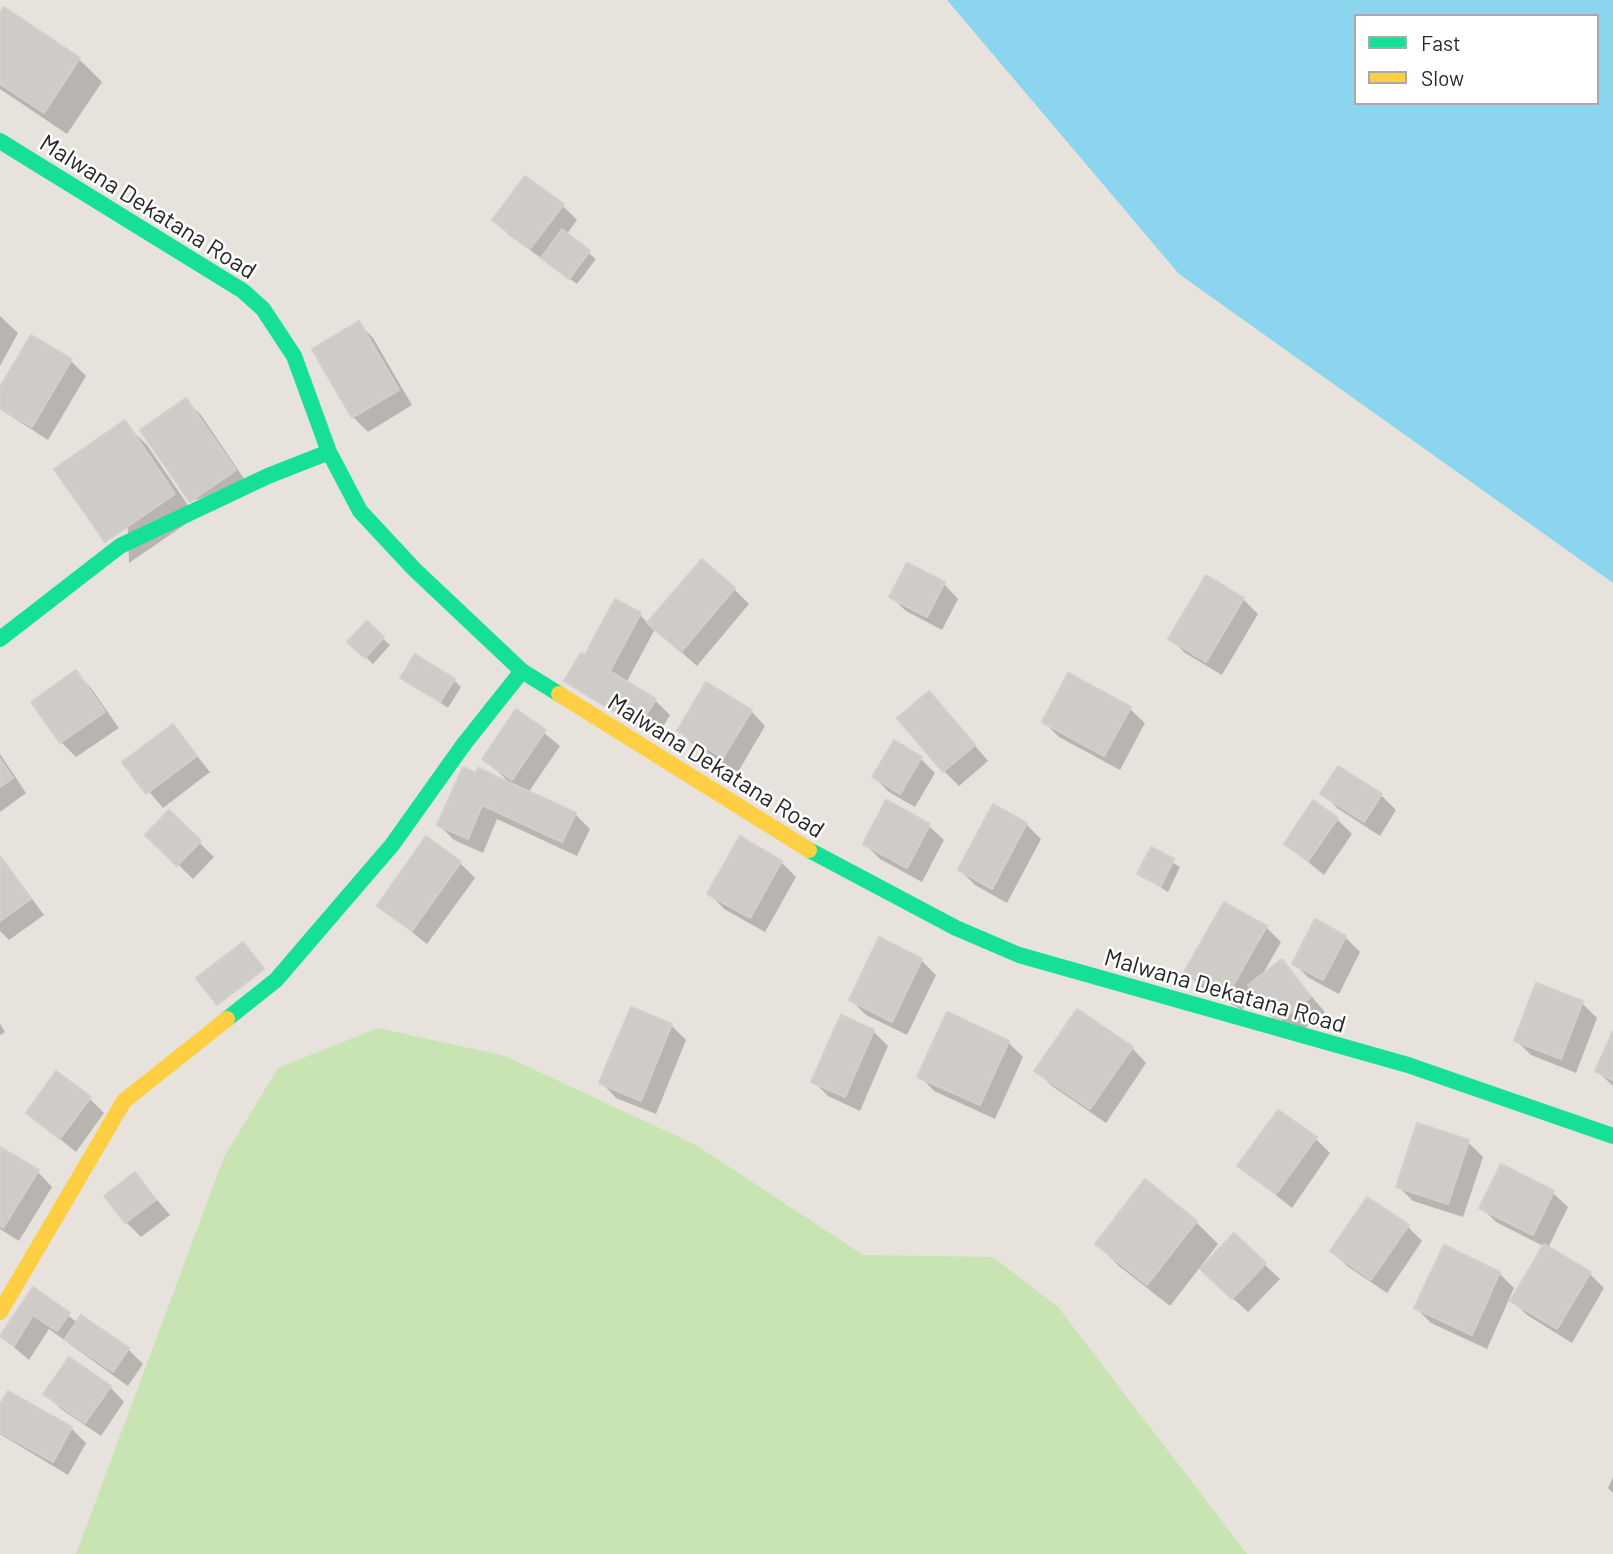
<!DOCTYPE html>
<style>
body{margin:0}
#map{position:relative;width:1613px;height:1554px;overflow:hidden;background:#e7e2dc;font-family:Barlow,sans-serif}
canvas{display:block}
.legend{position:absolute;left:1354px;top:14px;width:245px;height:91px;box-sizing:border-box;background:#fff;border:2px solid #a9a9a9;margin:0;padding:9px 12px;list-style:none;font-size:21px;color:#282828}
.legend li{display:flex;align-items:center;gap:14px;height:35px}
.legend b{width:35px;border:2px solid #a9a9a9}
</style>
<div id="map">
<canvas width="1613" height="1554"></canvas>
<ul class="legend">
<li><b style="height:9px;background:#16e098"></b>Fast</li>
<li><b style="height:9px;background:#ffcf43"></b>Slow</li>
</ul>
</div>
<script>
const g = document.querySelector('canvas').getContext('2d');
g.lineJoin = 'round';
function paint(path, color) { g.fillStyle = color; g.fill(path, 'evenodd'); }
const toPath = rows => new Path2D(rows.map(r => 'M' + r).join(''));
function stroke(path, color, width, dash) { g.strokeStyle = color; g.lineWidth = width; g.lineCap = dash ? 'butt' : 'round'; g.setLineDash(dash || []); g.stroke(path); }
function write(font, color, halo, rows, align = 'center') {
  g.font = font + ' Barlow,sans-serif'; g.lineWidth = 5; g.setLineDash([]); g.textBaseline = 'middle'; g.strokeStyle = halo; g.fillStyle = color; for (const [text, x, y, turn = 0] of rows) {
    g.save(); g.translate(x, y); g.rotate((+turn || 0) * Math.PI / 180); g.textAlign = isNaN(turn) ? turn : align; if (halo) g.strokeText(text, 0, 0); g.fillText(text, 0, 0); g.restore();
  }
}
const green = toPath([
 [378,1028,505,1056,696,1145,863,1255,993,1257,1058,1307,1247,1554,76,1554,224,1157,278,1068]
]);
const water = toPath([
 [947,0,1613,0,1613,583,1179,274],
 [1356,16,1597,16,1597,103,1356,103]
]);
const shadow = toPath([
 [5,9,79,59,102,82,67,134,0,89,0,16],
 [562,205,577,220,566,235,596,259,577,284,509,235,494,220],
 [0,316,18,333,0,366],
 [358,323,373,338,412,405,368,432,353,417],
 [31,337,71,361,86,376,48,440,0,409,0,390],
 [186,400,201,415,249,486,191,501],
 [124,423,147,445,196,517,129,563],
 [1207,578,1243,599,1258,614,1222,675,1185,653,1170,638],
 [944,584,958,599,942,630,906,611,891,597],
 [734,589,749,604,697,666,655,629,626,683,655,700,670,715,655,740,585,658,640,615,649,624],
 [367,624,390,645,373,664,350,642],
 [76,673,91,688,119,728,76,757,61,742],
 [403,677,454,680,461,687,448,708],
 [943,708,988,761,959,786,944,771],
 [1130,709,1145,723,1120,770,1059,737,1044,722],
 [517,711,560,746,528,793,575,814,590,829,577,856,497,819,483,853,454,840,439,825,513,786,484,758],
 [751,711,765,726,738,772,694,745,680,731],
 [173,726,210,772,163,808,124,762],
 [0,754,26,793,0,812],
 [921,759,935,773,915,807,889,792,874,777],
 [1323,793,1381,795,1396,810,1380,836,1337,808],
 [887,803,929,826,944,840,922,882,880,859,865,844],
 [169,813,214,857,193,879,148,835],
 [1337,819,1352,834,1324,875,1286,844],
 [1026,824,1041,839,1007,903,975,885,960,870],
 [1152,850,1180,867,1168,892,1140,874],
 [0,855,44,915,9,940,0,931],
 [781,862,796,877,765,932,724,909,710,894],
 [460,863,475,878,427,944,379,906],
 [1266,927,1281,942,1261,977,1281,961,1325,1012,1294,1037,1254,990,1242,1010,1201,987,1186,972],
 [1345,937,1360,952,1339,994,1309,978,1294,963],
 [921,960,936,975,907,1035,866,1015,851,1000],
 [1582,1003,1597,1018,1576,1073,1531,1055,1516,1040],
 [0,1024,5,1032,0,1035],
 [671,1025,686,1040,656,1114,616,1098,602,1083],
 [873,1031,888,1046,860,1111,828,1096,813,1081],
 [1613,1035,1613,1086,1597,1071],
 [1008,1042,1023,1057,995,1119,934,1091,920,1076],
 [1132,1048,1146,1063,1106,1123,1052,1086,1037,1071],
 [89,1098,104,1113,76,1152,28,1113],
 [1316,1139,1330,1153,1292,1208,1240,1166],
 [1468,1142,1483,1157,1463,1217,1413,1201,1398,1186],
 [0,1149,38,1172,52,1187,19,1241,0,1229],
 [1502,1166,1553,1193,1568,1207,1548,1248,1590,1274,1604,1288,1572,1343,1527,1315,1512,1300,1545,1247,1496,1222,1481,1207],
 [135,1174,170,1215,141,1237,126,1222],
 [1196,1222,1218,1244,1170,1306,1119,1266,1097,1244],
 [1408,1227,1422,1241,1387,1293,1347,1266,1332,1251],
 [1234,1236,1280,1279,1248,1312,1217,1284],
 [1499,1273,1514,1288,1487,1349,1431,1323,1416,1308],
 [33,1290,78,1323,128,1349,143,1364,128,1386,49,1329,29,1360,2,1337],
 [110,1387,124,1402,101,1436,61,1409,46,1394],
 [9,1393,71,1428,86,1443,68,1475,0,1434,0,1409],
 [1613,1477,1613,1493,1608,1488]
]);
const building = toPath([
 [4,7,80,58,44,113,0,84,0,13,4,7],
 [525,176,564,204,530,249,492,220,525,176],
 [562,229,590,251,569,279,541,258,562,229],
 [359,321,399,390,352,418,312,349,359,321],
 [31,335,72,359,32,427,0,408,0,387,31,335],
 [186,398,236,470,190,502,140,430,186,398],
 [125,420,175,494,105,542,54,469,125,420],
 [702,559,735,588,681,652,647,623,702,559],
 [907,563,945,582,927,617,889,597,907,563],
 [1206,575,1244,598,1206,662,1168,639,1206,575],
 [615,599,641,613,610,671,656,699,639,727,564,681,581,653,585,655,615,599],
 [367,621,384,637,365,658,347,642,367,621],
 [415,654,455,679,440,702,400,678,415,654],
 [76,670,105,712,60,743,31,702,76,670],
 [1068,673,1131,707,1104,756,1042,722,1068,673],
 [706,682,752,710,723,758,677,731,706,682],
 [929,691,975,745,943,772,897,718,929,691],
 [516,709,546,730,512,780,482,759,516,709],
 [173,724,197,756,146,794,122,762,173,724],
 [894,740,922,757,900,794,872,777,894,740],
 [0,759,13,778,0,787,0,759],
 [1338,766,1382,794,1364,822,1320,794,1338,766],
 [463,767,476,773,478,768,576,813,562,842,482,805,468,839,437,825,463,767],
 [886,800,930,824,907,868,863,844,886,800],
 [1313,800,1338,818,1308,861,1284,844,1313,800],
 [993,804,1027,823,992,889,958,870,993,804],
 [169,810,201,841,177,866,145,835,169,810],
 [426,836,461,862,412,931,377,906,426,836],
 [740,836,782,861,750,918,707,894,740,836],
 [1151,847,1174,859,1161,886,1137,874,1151,847],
 [0,857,31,899,0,921,0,857],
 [1224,902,1267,926,1227,996,1184,972,1224,902],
 [1315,919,1346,936,1323,980,1292,964,1315,919],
 [879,937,922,959,892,1022,849,1000,879,937],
 [243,942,264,969,217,1005,196,978,243,942],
 [1282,959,1311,997,1277,1023,1248,985,1282,959],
 [1536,983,1583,1001,1561,1059,1514,1041,1536,983],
 [631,1007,672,1024,641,1101,599,1083,631,1007],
 [1077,1009,1133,1047,1090,1109,1034,1071,1077,1009],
 [947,1012,1009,1041,980,1105,917,1077,947,1012],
 [841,1015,874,1030,845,1097,811,1082,841,1015],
 [1613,1031,1613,1080,1595,1071,1613,1031],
 [56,1071,91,1097,60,1139,26,1113,56,1071],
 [1278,1110,1317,1137,1276,1194,1237,1166,1278,1110],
 [1417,1123,1469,1140,1448,1204,1396,1187,1417,1123],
 [0,1147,39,1170,3,1228,0,1225,0,1147],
 [1501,1164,1554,1191,1533,1235,1479,1208,1501,1164],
 [135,1172,156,1200,125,1223,104,1196,135,1172],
 [1145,1179,1197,1221,1147,1285,1095,1244,1145,1179],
 [1367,1197,1409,1225,1371,1280,1330,1251,1367,1197],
 [1234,1233,1266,1263,1232,1299,1200,1269,1234,1233],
 [1544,1244,1591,1272,1557,1329,1510,1301,1544,1244],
 [1444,1245,1500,1272,1472,1335,1414,1308,1444,1245],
 [33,1287,70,1313,57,1331,33,1315,14,1346,0,1336,33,1287],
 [81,1315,129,1348,113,1372,65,1339,81,1315],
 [69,1357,111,1386,85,1423,43,1394,69,1357],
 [8,1391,72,1427,53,1462,0,1432,0,1405,8,1391]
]);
const fast = toPath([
 [0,141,243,291,263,309,294,356,329,452,360,511,414,569,522,671,559,694],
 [0,639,120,546,268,476,329,452],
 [809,850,956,928,1019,955,1408,1065,1613,1136],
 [227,1019,276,980,392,845,464,744,522,671]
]);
const slow = toPath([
 [559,694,809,850],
 [0,1312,124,1101,227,1019]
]);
const streetNames = [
 ["Malwana Dekatana Road",148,207,32],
 ["Malwana Dekatana Road",716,766,32],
 ["Malwana Dekatana Road",1225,991,16]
];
paint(green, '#c8e4b2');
paint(water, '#8bd6ee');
paint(shadow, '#0003');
paint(building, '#cfccc8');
stroke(building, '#d2cec9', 2);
stroke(fast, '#16e098', 16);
stroke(slow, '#ffcf43', 16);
write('24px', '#282828', '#fff', streetNames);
</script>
